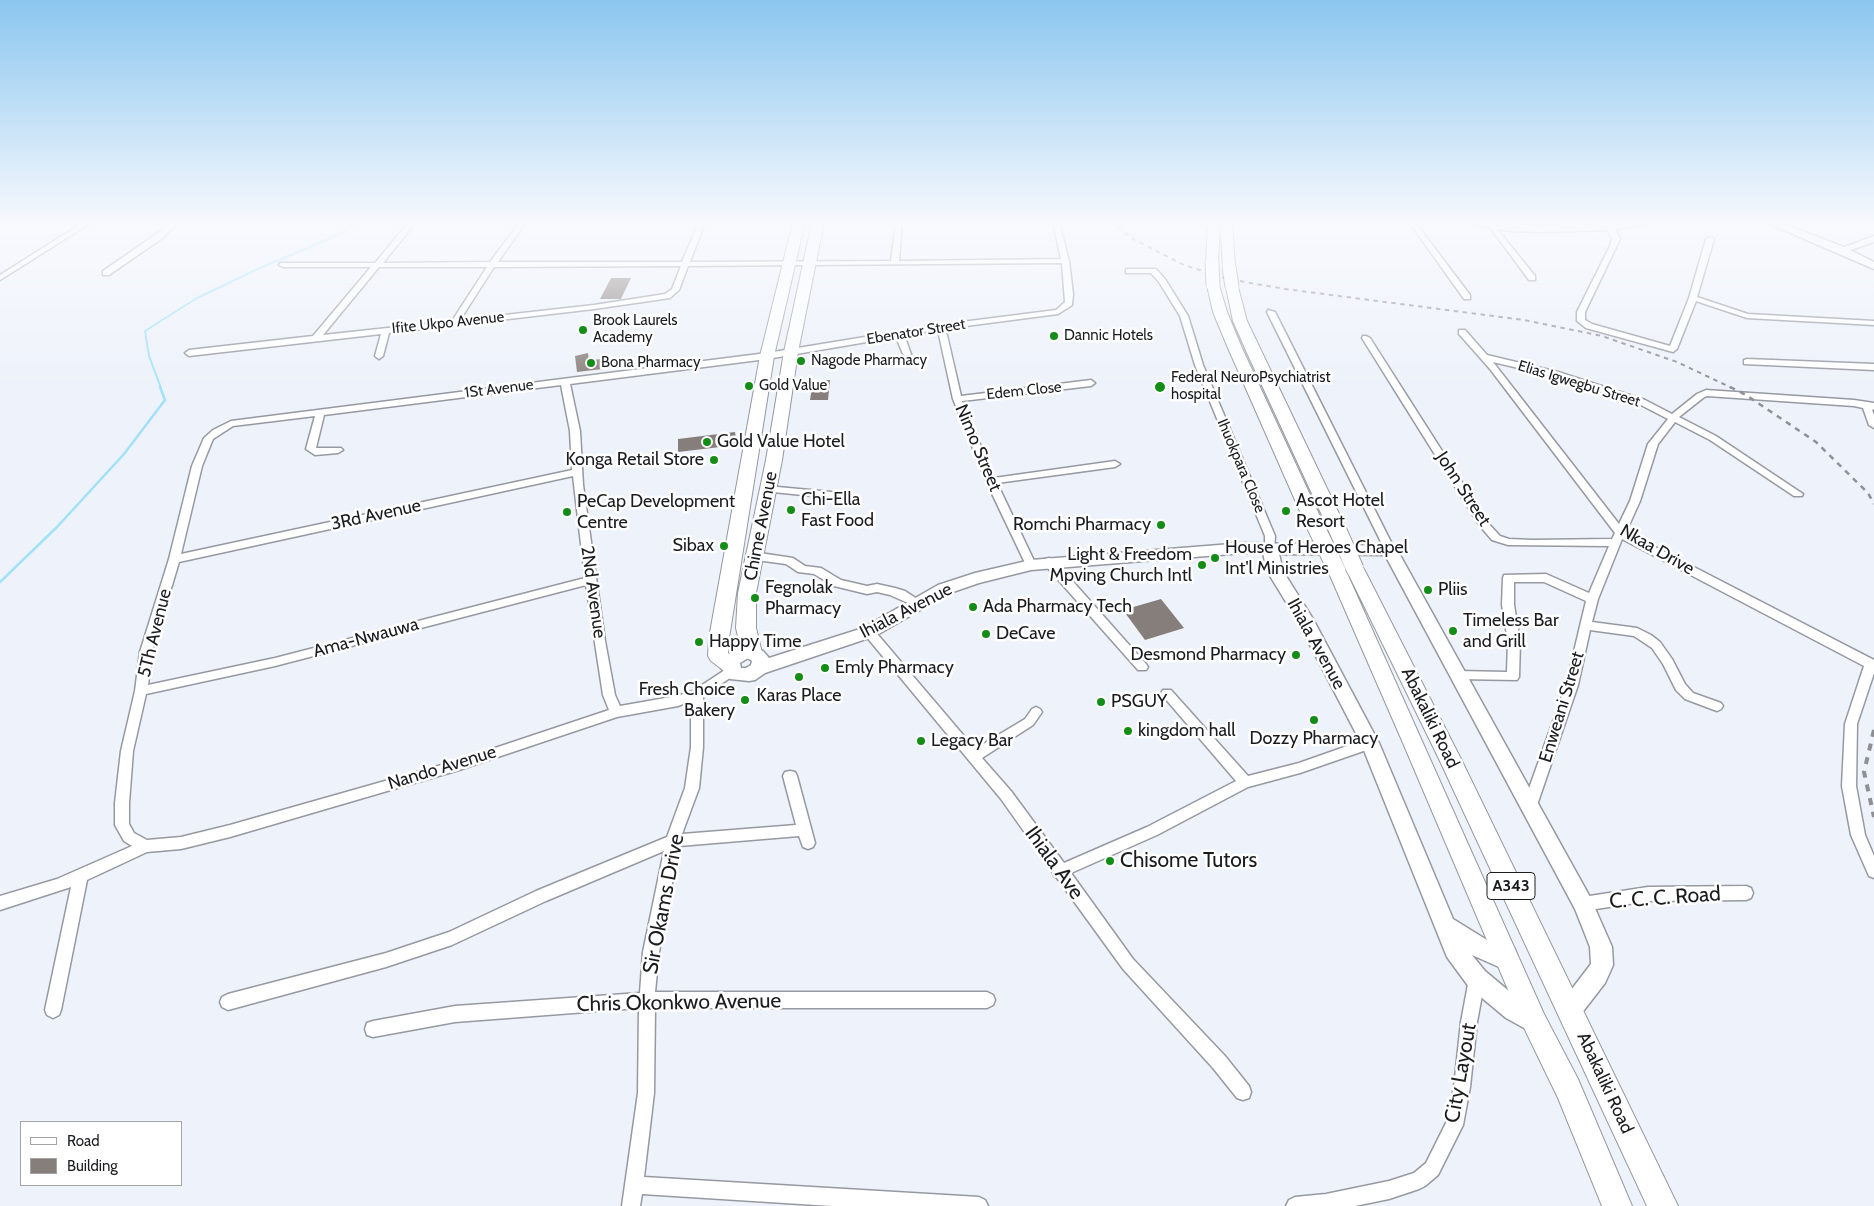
<!DOCTYPE html>
<style>
body{margin:0}
#map{position:relative;width:1874px;height:1206px;overflow:hidden;background:#eef2fa;font-family:Cabin,sans-serif}
canvas{display:block}
.legend{position:absolute;left:20px;top:1121px;width:162px;height:65px;box-sizing:border-box;background:#fff;border:1px solid #a4a4a5;margin:0;padding:6px 9px;list-style:none;font-size:15px;color:#1b1c1f}
.legend li{display:flex;align-items:center;gap:10px;height:25px}
.legend b{width:25px;border:1px solid #a4a4a5}
</style>
<div id="map">
<canvas width="1874" height="1206"></canvas>
<ul class="legend">
<li><b style="height:6px;background:#fff"></b>Road</li>
<li><b style="height:14px;background:#867e7a"></b>Building</li>
</ul>
</div>
<script>
const g = document.querySelector('canvas').getContext('2d');
g.lineJoin = 'round';
const toPath = rows => new Path2D(rows.map(r => 'M' + r).join(''));
function stroke(path, color, width, dash) { g.strokeStyle = color; g.lineWidth = width; g.lineCap = dash ? 'butt' : 'round'; g.setLineDash(dash || []); g.stroke(path); }
function paint(path, color) { g.fillStyle = color; g.fill(path, 'evenodd'); }
function write(font, color, halo, rows, align = 'center') {
  g.font = font + ' Cabin,sans-serif'; g.lineWidth = 5; g.setLineDash([]); g.textBaseline = 'middle'; g.strokeStyle = halo; g.fillStyle = color; for (const [text, x, y, turn = 0] of rows) {
    g.save(); g.translate(x, y); g.rotate((+turn || 0) * Math.PI / 180); g.textAlign = isNaN(turn) ? turn : align; if (halo) g.strokeText(text, 0, 0); g.fillText(text, 0, 0); g.restore();
  }
}
const streamFar1 = toPath([
 [161,388,149,356,145,331,197,298,260,268,338,235,359,222]
]);
const stream = toPath([
 [0,582,57,527,124,454,165,400,160,387]
]);
const building = toPath([
 [611,278,631,278,621,299,600,299],
 [588,353,589,361,605,358,607,366,602,367,603,369,577,372,575,356],
 [820,380,830,380,828,400,810,400,813,381],
 [735,432,737,445,678,452,678,439],
 [1161,599,1184,628,1145,640,1123,610]
]);
const minor = toPath([
 [84,222,92,222,0,280,0,275,84,222],
 [169,222,175,222,176,225,161,239,109,275,103,275,103,271,155,235,169,224,169,222],
 [409,222,416,222,383,263,490,262,520,222,526,222,498,262,682,262,699,222,705,222,690,262,891,261,896,222,902,222,899,261,1061,259,1053,222,1059,222,1069,261,1073,294,1072,305,1058,314,943,329,947,335,961,396,1091,380,1095,383,1091,386,962,401,994,478,1115,461,1120,464,1115,467,997,483,1036,565,1035,568,1027,568,1026,565,986,481,953,399,939,335,936,330,904,335,911,354,907,357,903,354,896,337,767,359,570,384,580,431,583,485,605,641,615,695,620,706,677,696,693,691,728,668,736,668,738,671,736,674,703,696,703,747,699,788,682,834,796,825,783,776,785,772,790,771,795,772,797,776,815,843,813,847,808,849,803,847,799,836,679,846,659,952,655,992,987,992,993,995,995,1000,993,1005,987,1008,655,1008,654,1093,644,1177,979,1197,985,1200,988,1206,832,1206,642,1194,640,1206,622,1206,638,1093,639,1008,455,1022,373,1037,367,1035,365,1029,367,1023,373,1021,455,1006,640,993,643,952,664,851,546,901,452,945,386,967,228,1010,222,1007,220,1002,222,997,228,994,386,953,449,932,536,891,667,837,685,788,691,747,691,701,678,706,617,717,459,770,230,837,181,849,147,852,87,880,61,1010,59,1015,53,1018,47,1015,45,1010,71,887,0,910,0,896,57,879,132,846,124,841,115,825,115,803,121,751,135,691,140,652,169,559,192,466,204,438,213,430,231,421,767,353,938,325,1056,310,1065,302,1062,263,688,266,679,290,670,298,594,309,389,333,383,356,379,359,375,356,381,334,189,356,185,353,189,350,313,336,371,267,283,267,279,265,280,263,375,263,409,222],
 [681,266,672,289,665,294,594,305,460,320,494,267,681,266],
 [379,267,487,267,452,321,323,335,379,267],
 [561,385,570,431,572,470,181,554,202,466,213,439,233,426,315,416,306,449,315,455,338,453,343,450,341,448,316,448,324,415,561,385],
 [573,476,585,578,275,658,148,685,152,652,179,562,573,476],
 [586,585,603,695,609,710,459,760,230,825,181,837,147,840,134,833,129,824,129,803,133,751,146,694,275,666,586,585],
 [1409,222,1415,222,1470,295,1470,299,1464,299,1409,222],
 [1489,224,1493,224,1535,276,1535,280,1529,280,1489,226,1489,224],
 [1610,225,1614,227,1620,239,1585,312,1585,320,1592,324,1670,346,1689,298,1706,239,1710,237,1714,239,1697,297,1748,314,1874,321,1874,325,1747,318,1696,301,1677,349,1673,352,1586,328,1577,321,1577,312,1610,246,1612,239,1606,227,1610,225],
 [1126,269,1156,269,1165,279,1188,316,1203,365,1275,536,1274,551,1270,552,1265,549,1265,536,1195,365,1180,316,1159,282,1151,273,1126,273,1126,269],
 [1268,310,1275,312,1395,550,1394,552,1386,552,1385,550,1267,312,1268,310],
 [1459,330,1465,330,1487,355,1558,372,1645,400,1672,414,1697,394,1706,390,1854,400,1874,403,1874,409,1872,410,1874,415,1874,428,1869,425,1863,408,1854,406,1707,396,1703,398,1679,417,1716,436,1803,494,1802,496,1794,496,1710,440,1675,422,1658,444,1640,501,1626,532,1874,660,1874,673,1857,724,1856,786,1865,835,1874,856,1874,878,1869,876,1851,835,1842,786,1845,724,1864,666,1622,539,1598,599,1592,622,1637,628,1651,635,1660,642,1672,659,1685,684,1693,693,1721,703,1723,706,1721,709,1717,711,1685,699,1676,690,1663,664,1652,648,1634,636,1590,630,1578,685,1536,808,1534,812,1529,814,1524,812,1522,808,1566,685,1586,601,1544,582,1514,582,1514,605,1520,641,1519,677,1517,680,1457,679,1453,678,1451,675,1453,672,1457,671,1507,672,1508,641,1502,605,1503,578,1504,575,1546,574,1589,593,1609,546,1508,545,1492,540,1479,525,1362,338,1363,336,1366,336,1370,338,1488,523,1500,536,1509,539,1533,540,1612,539,1615,533,1490,369,1459,334,1459,330],
 [1493,362,1552,376,1639,404,1668,419,1648,444,1630,501,1619,524,1493,362],
 [1747,359,1874,364,1874,370,1744,364,1744,360,1747,359],
 [767,486,842,493,847,496,842,499,763,491,762,489,767,486],
 [753,552,793,558,805,566,821,568,841,580,867,586,877,584,895,588,905,591,923,603,917,607,890,595,877,592,867,594,834,586,814,574,798,572,786,564,749,559,748,556,749,553,753,552],
 [1049,558,1053,559,1146,664,1148,667,1146,670,1138,670,1045,565,1044,562,1045,559,1049,558],
 [869,628,873,629,975,749,1025,719,1032,709,1036,707,1040,709,1042,712,1033,725,982,758,1011,791,1064,863,1147,827,1236,781,1163,696,1161,693,1163,690,1171,690,1248,776,1299,763,1370,738,1375,739,1376,743,1375,747,1300,773,1248,787,1157,835,1071,873,1133,959,1225,1056,1249,1086,1251,1092,1249,1098,1243,1100,1237,1098,1213,1068,1123,969,1057,878,1054,876,1052,871,1001,799,865,635,863,632,865,629,869,628],
 [1746,886,1751,888,1753,893,1751,898,1746,900,1648,901,1583,911,1578,909,1576,904,1578,899,1583,897,1648,887,1746,886],
 [1477,972,1482,974,1485,979,1477,1022,1470,1087,1463,1125,1438,1175,1425,1186,1419,1189,1389,1199,1355,1206,1286,1206,1289,1200,1295,1197,1326,1194,1389,1181,1414,1173,1426,1163,1446,1123,1454,1087,1461,1022,1469,979,1472,974,1477,972]
]);
const tertiary = toPath([
 [1874,236,1874,242,1842,253,1837,250,1874,236]
]);
const secondary = toPath([
 [1471,222,1541,226,1648,222,1643,225,1610,230,1541,232,1510,231,1476,225,1471,222],
 [1765,222,1779,222,1846,248,1874,262,1874,269,1765,222],
 [1244,543,1395,546,1590,897,1612,947,1613,965,1610,972,1605,983,1578,1018,1570,1021,1562,1018,1559,1010,1562,1002,1591,964,1590,947,1583,929,1575,909,1385,555,1279,554,1283,571,1313,619,1379,743,1453,919,1495,945,1499,947,1506,945,1514,948,1517,955,1514,962,1499,967,1472,955,1485,971,1522,1002,1543,1015,1547,1023,1543,1031,1535,1034,1506,1018,1469,987,1447,957,1361,743,1297,620,1267,571,1263,553,1244,553,1031,570,979,583,950,593,875,636,765,673,755,680,749,681,730,679,721,668,726,656,736,649,749,646,763,651,769,658,863,628,938,585,975,573,1031,560,1244,543],
 [748,658,752,661,751,665,746,668,741,668,740,663,748,658]
]);
const primary = toPath([
 [793,222,805,222,774,356,729,638,728,653,737,660,740,665,737,670,730,672,723,670,711,661,708,656,709,638,760,356,793,222],
 [812,222,824,222,798,352,782,460,756,593,756,628,762,653,759,658,752,660,745,658,742,653,736,628,738,593,766,460,784,352,812,222]
]);
const trunk = toPath([
 [1208,222,1220,222,1218,262,1212,266,1206,262,1208,222],
 [1220,222,1232,222,1235,266,1229,270,1223,266,1220,222],
 [1213,281,1219,285,1227,312,1242,348,1324,525,1321,529,1315,531,1309,529,1306,525,1228,348,1213,312,1207,285,1213,281],
 [1232,283,1238,287,1247,321,1344,524,1341,528,1335,530,1329,528,1326,524,1247,353,1233,321,1226,287,1232,283],
 [1355,563,1361,565,1364,569,1461,759,1678,1206,1647,1206,1439,759,1346,569,1349,565,1355,563],
 [1337,565,1343,567,1346,571,1544,1014,1578,1079,1632,1206,1602,1206,1558,1098,1526,1032,1403,743,1328,571,1331,567,1337,565]
]);
const railFar2 = toPath([
 [1110,222,1135,240,1184,265,1228,279,1285,289,1524,320,1602,336,1677,362,1732,388]
]);
const railFar1 = toPath([
 [1730,387,1746,395,1816,442,1868,493,1874,504]
]);
const rail = toPath([
 [1874,730,1864,772,1874,817]
]);
const trunkBridgeFar1 = toPath([
 [1212,262,1213,285],
 [1229,266,1232,287]
]);
const trunkBridge = toPath([
 [1335,524,1355,569],
 [1315,525,1337,571]
]);
const markers = [
 [583,330,5,"#148d17"],
 [1054,336,5,"#148d17"],
 [801,361,5,"#148d17"],
 [591,363,5,"#148d17"],
 [749,386,5,"#148d17"],
 [1160,387,6,"#148d17"],
 [707,442,5,"#148d17"],
 [714,460,5,"#148d17"],
 [791,510,5,"#148d17"],
 [1286,511,5,"#148d17"],
 [567,512,5,"#148d17"],
 [1161,525,5,"#148d17"],
 [724,546,5,"#148d17"],
 [1215,558,5,"#148d17"],
 [1202,565,5,"#148d17"],
 [1428,590,5,"#148d17"],
 [755,598,5,"#148d17"],
 [973,607,5,"#148d17"],
 [1453,631,5,"#148d17"],
 [986,634,5,"#148d17"],
 [699,642,5,"#148d17"],
 [1296,655,5,"#148d17"],
 [825,668,5,"#148d17"],
 [799,677,5,"#148d17"],
 [745,700,5,"#148d17"],
 [1101,702,5,"#148d17"],
 [1314,720,5,"#148d17"],
 [1128,731,5,"#148d17"],
 [921,741,5,"#148d17"],
 [1110,861,5,"#148d17"]
];
const farPoinames = [
 ["Brook Laurels",593,321],
 ["Academy",593,338],
 ["Dannic Hotels",1064,336],
 ["Nagode Pharmacy",811,361],
 ["Bona Pharmacy",601,363],
 ["Federal NeuroPsychiatrist",1171,378],
 ["hospital",1171,395],
 ["Gold Value",759,386]
];
const farStreetnames = [
 ["Ifite Ukpo Avenue",448,323,-6],
 ["Ebenator Street",916,332,-9],
 ["Elias Igwegbu Street",1579,384,17],
 ["1St Avenue",499,389,-7],
 ["Edem Close",1024,391,-6],
 ["Ihuokpara Close",1241,466,67]
];
const shields = [
 [1511,886,48]
];
const shieldNames = [
 ["A343",1511,886]
];
const poiNames = [
 ["Gold Value Hotel",717,442],
 ["Konga Retail Store",704,460,"right"],
 ["Chi-Ella",801,500],
 ["Fast Food",801,521],
 ["Ascot Hotel",1296,501],
 ["Resort",1296,522],
 ["PeCap Development",577,502],
 ["Centre",577,523],
 ["Romchi Pharmacy",1151,525,"right"],
 ["Sibax",714,546,"right"],
 ["House of Heroes Chapel",1225,548],
 ["Int'l Ministries",1225,569],
 ["Light & Freedom",1192,555,"right"],
 ["Mpving Church Intl",1192,576,"right"],
 ["Fegnolak",765,588],
 ["Pharmacy",765,609],
 ["Pliis",1438,590],
 ["Ada Pharmacy Tech",983,607],
 ["Timeless Bar",1463,621],
 ["and Grill",1463,642],
 ["DeCave",996,634],
 ["Happy Time",709,642],
 ["Desmond Pharmacy",1286,655,"right"],
 ["Emly Pharmacy",835,668],
 ["Fresh Choice",735,690,"right"],
 ["Bakery",735,711,"right"],
 ["Karas Place",799,696,"center"],
 ["PSGUY",1111,702],
 ["kingdom hall",1138,731],
 ["Dozzy Pharmacy",1314,739,"center"],
 ["Legacy Bar",931,741]
];
const streetNames = [
 ["Nimo Street",978,448,67],
 ["John Street",1463,489,57],
 ["3Rd Avenue",376,515,-12],
 ["Chime Avenue",761,526,-79],
 ["Nkaa Drive",1657,550,30],
 ["2Nd Avenue",593,592,82],
 ["Ihiala Avenue",906,611,-27],
 ["5Th Avenue",155,633,-76],
 ["Ama-Nwauwa",366,638,-15],
 ["Ihiala Avenue",1316,644,61],
 ["Enweani Street",1562,707,-73],
 ["Abakaliki Road",1430,718,64],
 ["Nando Avenue",442,768,-17],
 ["Abakaliki Road",1605,1083,65]
];
const nearPoinames = [
 ["Chisome Tutors",1120,861]
];
const nearStreetnames = [
 ["Ihiala Ave",1054,863,54],
 ["C. C. C. Road",1665,898,-4],
 ["Sir Okams Drive",664,904,-79],
 ["Chris Okonkwo Avenue",679,1003,-1],
 ["City Layout",1461,1073,-80]
];
stroke(streamFar1, '#a1e2fa', 2);
stroke(stream, '#a1e2fa', 2.5);
paint(building, '#867e7a');
stroke(minor, '#9699a1', 3);
stroke(tertiary, '#9699a1', 3);
stroke(secondary, '#9699a1', 3);
stroke(primary, '#9699a1', 2);
stroke(trunk, '#9699a1', 2);
paint(minor, '#fff');
paint(tertiary, '#fff');
paint(secondary, '#fff');
paint(primary, '#fff');
paint(trunk, '#fff');
stroke(railFar2, '#8e9096', 2, [4.5, 4.5]);
stroke(railFar1, '#8e9096', 2.5, [5.5, 5.5]);
stroke(rail, '#8e9096', 4, [7, 7]);
stroke(trunkBridgeFar1, '#9699a1', 15, []);
stroke(trunkBridge, '#9699a1', 19, []);
stroke(trunkBridgeFar1, '#fff', 13);
stroke(trunkBridge, '#fff', 17);
const sky = g.createLinearGradient(0, 0, 0, 391);
sky.addColorStop(0, '#8bc6ef');
sky.addColorStop(0.57, '#f7f9fd');
sky.addColorStop(1, '#f7f9fd00');
g.fillStyle = sky;
g.fillRect(0, 0, 1874, 391);
for (const [x, y, r, color] of markers) { const dot = new Path2D(); dot.arc(x, y, r, 0, 2 * Math.PI); g.fillStyle = color; g.fill(dot); stroke(dot, '#fff', 2); }
write('15px', '#1b1c1f', '#fff', farPoinames, 'left');
write('15px', '#1b1c1f', '#fff', farStreetnames);
for (const [x, y, w] of shields) { const box = new Path2D(); box.roundRect(x - w / 2, y - 13.5, w, 27, 4); g.fillStyle = '#fff'; g.fill(box); stroke(box, '#1b1c1f', 1); }
write('bold 16px', '#1b1c1f', null, shieldNames);
write('18px', '#1b1c1f', '#fff', poiNames, 'left');
write('18px', '#1b1c1f', '#fff', streetNames);
write('21px', '#1b1c1f', '#fff', nearPoinames, 'left');
write('21px', '#1b1c1f', '#fff', nearStreetnames);
</script>
